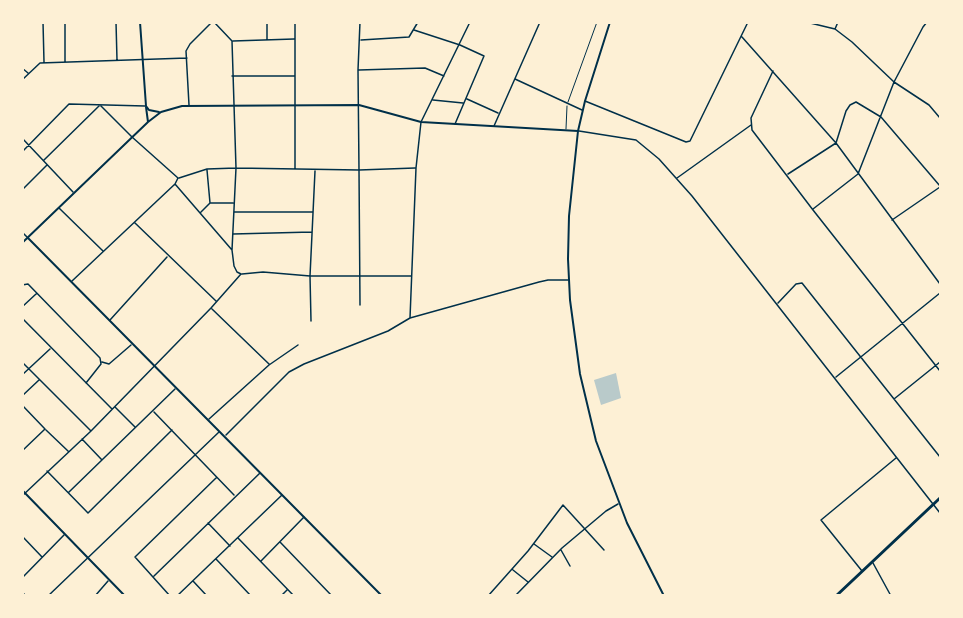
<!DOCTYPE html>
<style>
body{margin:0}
#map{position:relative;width:963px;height:618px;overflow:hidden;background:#fdf0d5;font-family:"Zilla Slab",serif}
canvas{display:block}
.frame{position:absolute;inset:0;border:24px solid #fdf0d5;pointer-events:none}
</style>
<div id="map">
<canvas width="963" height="618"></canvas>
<div class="frame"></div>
</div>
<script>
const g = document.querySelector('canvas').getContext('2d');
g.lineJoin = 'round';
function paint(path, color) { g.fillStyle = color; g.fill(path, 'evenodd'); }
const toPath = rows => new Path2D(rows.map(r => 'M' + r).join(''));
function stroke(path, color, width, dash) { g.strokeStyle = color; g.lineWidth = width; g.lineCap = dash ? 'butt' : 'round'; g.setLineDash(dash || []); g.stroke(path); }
const green = toPath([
 [616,373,621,398,601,405,594,380]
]);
const service = toPath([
 [568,102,597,22],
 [566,129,567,106]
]);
const minor = toPath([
 [43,22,44,62],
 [65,22,65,61],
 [116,22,117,60],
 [214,22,232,41,236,168,232,250],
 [295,22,295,169],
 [806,22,835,29,852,42,894,82,929,105,940,118],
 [835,29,838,22],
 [414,30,460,45,484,56,455,124],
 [742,37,836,143,940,284],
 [267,40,267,22],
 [361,40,409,37,418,22],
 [233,41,294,39],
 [22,68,28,73],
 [359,70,425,68,444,76],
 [773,71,751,118,752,130,813,210,940,371],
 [232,76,294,76],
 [515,79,582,110],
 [22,80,40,63,187,58],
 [467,99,498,113],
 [433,100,463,103],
 [585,101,686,142,690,141,748,22],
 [189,105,186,51,190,44,212,22],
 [494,126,540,22],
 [579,131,636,140,659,159,692,196,940,513],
 [22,138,73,192],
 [22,152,69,104,145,106],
 [44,160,100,105,132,137,178,178,175,184,72,281],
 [788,174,836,143,846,111,850,105,856,102,881,117,940,186],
 [179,178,207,169,236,168,359,170,358,70,360,22],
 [677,178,751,125],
 [22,190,47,165],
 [211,203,233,203],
 [59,208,103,251],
 [813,209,858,174,894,82,923,27,927,22],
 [201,212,210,203,207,170],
 [234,212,313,212],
 [892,220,940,187],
 [135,223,216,301],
 [22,232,27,237],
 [233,234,312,232],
 [242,274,263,272,310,276,411,276],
 [22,285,28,284,100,358,101,364,86,383],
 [778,303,796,284,802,283,940,457],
 [360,305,359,170,415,168],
 [22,307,36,294],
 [212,309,269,364],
 [22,318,112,409],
 [410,318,416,168,421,122,470,22],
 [110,320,167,257],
 [311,321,310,276,315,171],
 [22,362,91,431],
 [102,362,109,364,131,345],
 [22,375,50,349],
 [836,377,940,293],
 [22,396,39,380],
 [894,399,940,362],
 [22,405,45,429,22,451],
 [115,407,135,427],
 [154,412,234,495],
 [209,419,269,365,298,345],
 [46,430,68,451],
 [226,435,289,372,304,364,388,331,410,318,539,282,548,280,568,280],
 [82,439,102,460],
 [47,471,88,513,172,430],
 [69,492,175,389],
 [22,496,91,431,211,308,241,274,237,272,234,266,232,250,175,184],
 [208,523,230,546],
 [22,536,42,557],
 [238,538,294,596],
 [280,542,332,596],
 [534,544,552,557],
 [561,550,570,566],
 [216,559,251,596],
 [261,561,304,517],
 [873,563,891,596],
 [513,570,528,582],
 [862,571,821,520,896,458],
 [154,576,260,473],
 [22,578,64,535],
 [193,581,207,596],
 [22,592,26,596],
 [48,596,219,432],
 [95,596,108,581],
 [170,596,135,557,216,478],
 [177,596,282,495],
 [281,596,287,590],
 [488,596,528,551,563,505,604,550],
 [515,596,562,548,606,511,618,504]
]);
const tertiary = toPath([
 [140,22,146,106,149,110,159,112],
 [146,107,148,122],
 [28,238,382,596],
 [22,243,148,122,161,112,182,106,359,105,421,122,578,131],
 [22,490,125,596]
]);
const secondary = toPath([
 [610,22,585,101,578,131,569,216,568,259,570,300,580,374,596,441,627,523,664,596]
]);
const trunk = toPath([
 [836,596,940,498]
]);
paint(green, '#b9caca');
stroke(service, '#003049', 1);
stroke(minor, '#003049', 1.5);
stroke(tertiary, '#003049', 2);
stroke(secondary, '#003049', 2);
stroke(trunk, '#003049', 3);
</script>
